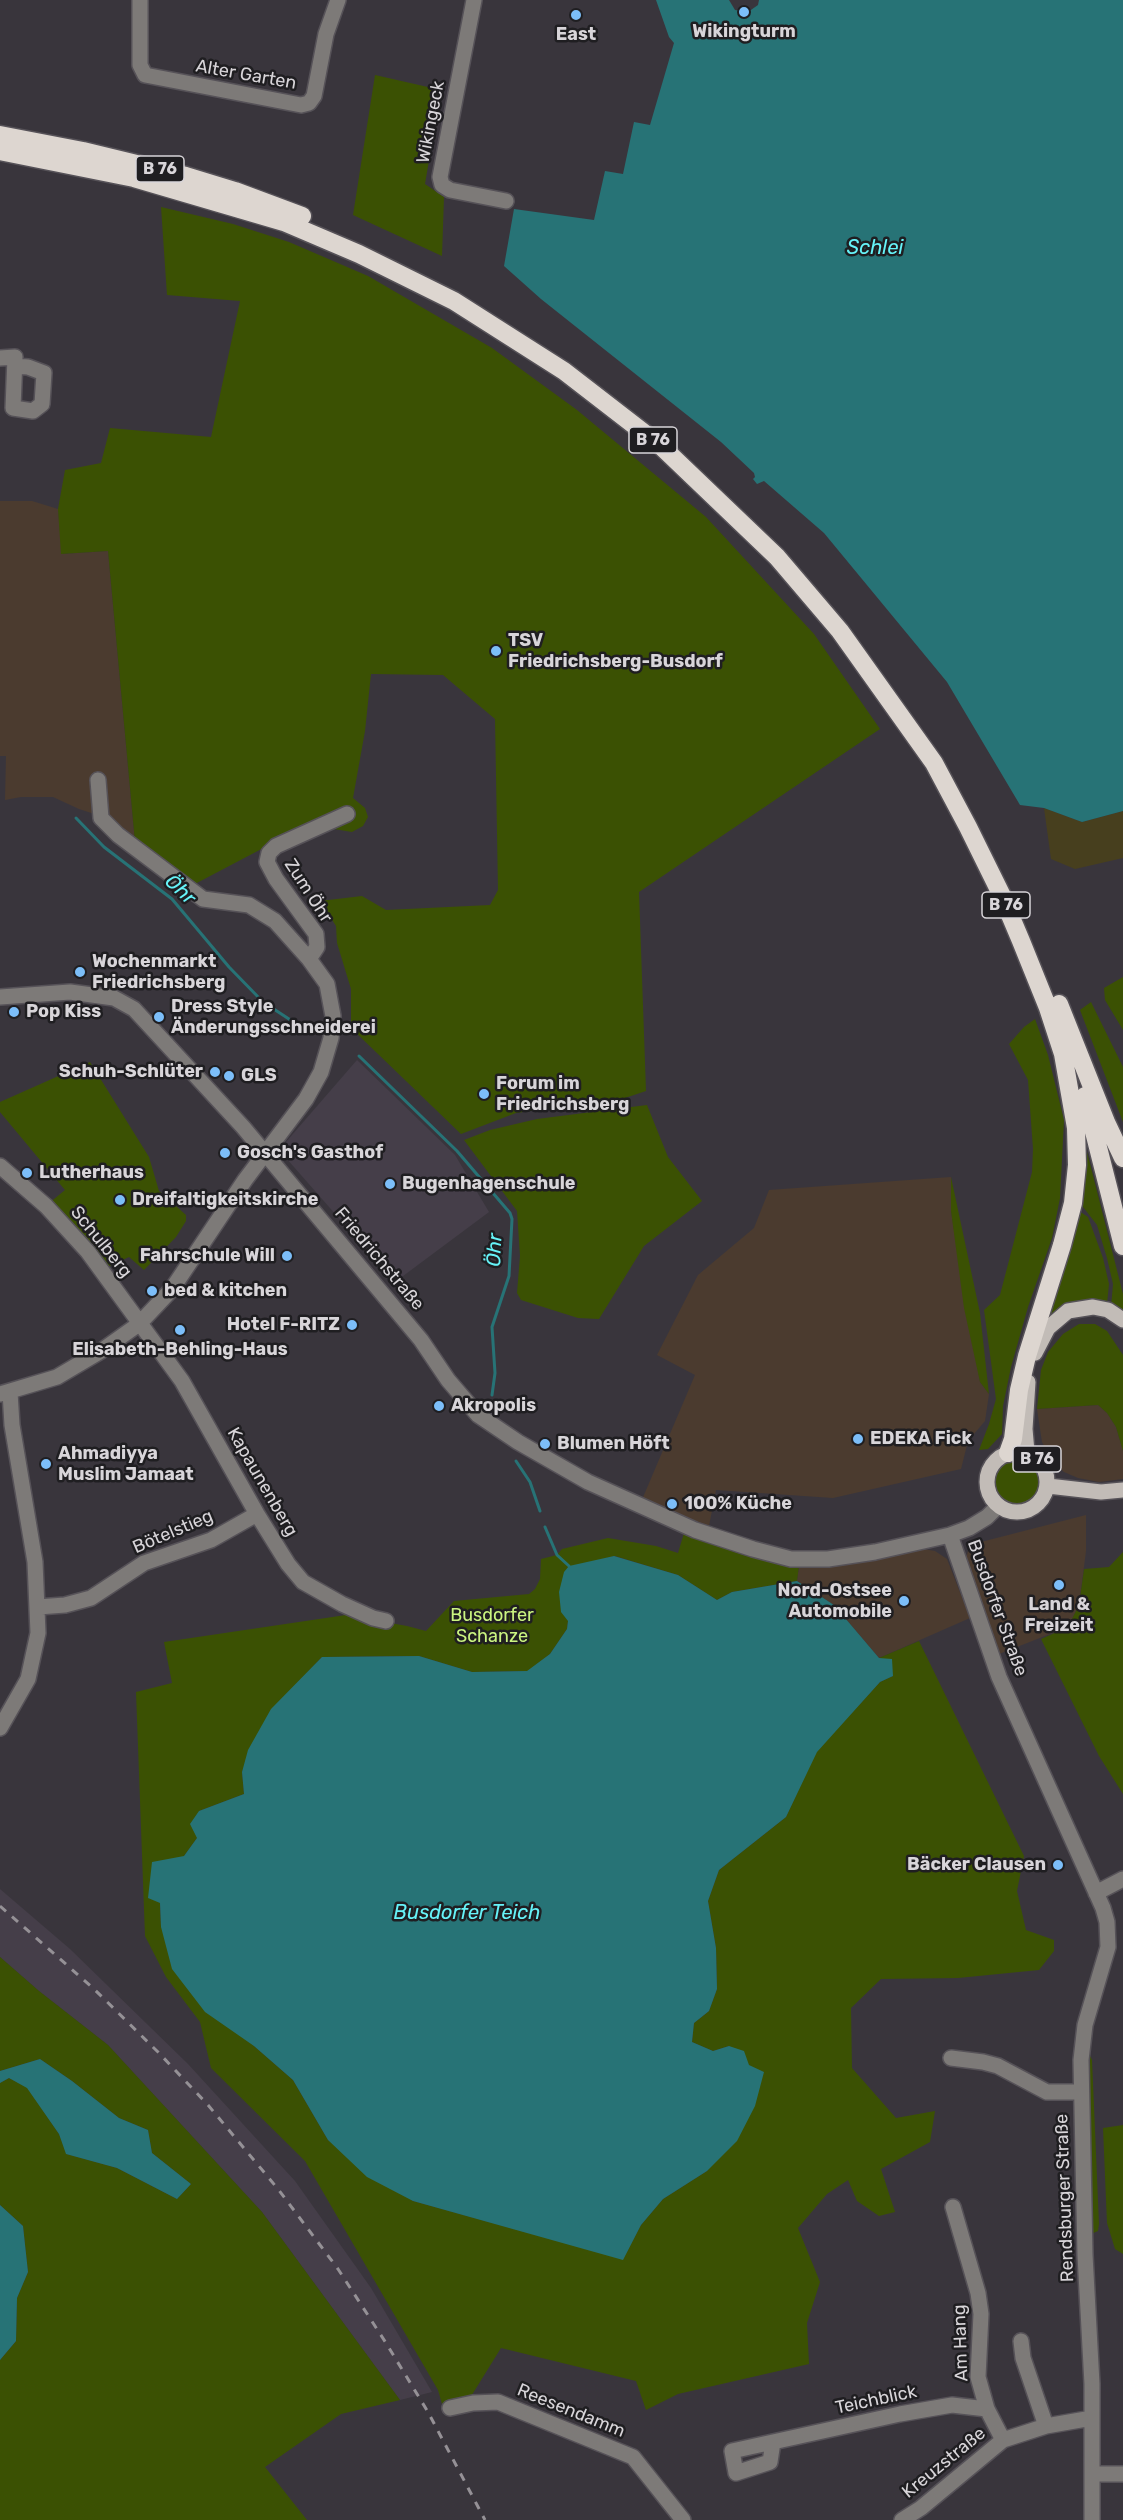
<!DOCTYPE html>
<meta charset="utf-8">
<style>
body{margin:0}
canvas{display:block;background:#39353c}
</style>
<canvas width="1123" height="2520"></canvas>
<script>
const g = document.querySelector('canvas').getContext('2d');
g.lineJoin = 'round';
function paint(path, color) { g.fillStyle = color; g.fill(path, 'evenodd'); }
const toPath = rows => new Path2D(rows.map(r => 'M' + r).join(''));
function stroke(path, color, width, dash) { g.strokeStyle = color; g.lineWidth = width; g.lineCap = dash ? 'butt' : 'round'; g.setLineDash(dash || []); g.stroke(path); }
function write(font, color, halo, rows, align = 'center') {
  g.font = font + ' Rubik,sans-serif'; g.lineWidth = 5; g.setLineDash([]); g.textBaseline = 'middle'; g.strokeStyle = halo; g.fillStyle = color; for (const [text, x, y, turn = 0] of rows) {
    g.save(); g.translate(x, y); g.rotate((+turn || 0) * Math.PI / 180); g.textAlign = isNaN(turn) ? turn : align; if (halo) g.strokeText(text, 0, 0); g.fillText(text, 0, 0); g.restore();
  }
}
const commercial = toPath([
 [0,501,32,501,58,509,62,554,108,551,135,842,110,819,79,809,53,797,21,797,5,800,6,756,0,756],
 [951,1177,951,1211,980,1382,989,1394,985,1421,968,1441,961,1469,833,1498,716,1490,709,1526,641,1502,695,1375,657,1355,698,1275,754,1228,769,1190],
 [1098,1405,1107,1413,1116,1427,1123,1451,1123,1479,1099,1482,1078,1478,1064,1472,1052,1461,1042,1442,1037,1409],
 [1086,1515,1086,1551,1079,1605,1068,1627,999,1654,966,1558,969,1548,981,1542],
 [923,1549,935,1551,947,1559,970,1618,879,1658,834,1605,797,1581,799,1566,837,1566]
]);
const built = toPath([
 [357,1060,455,1155,489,1212,395,1282,279,1150],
 [0,1889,70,1949,188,2064,295,2181,371,2288,432,2392,400,2400,262,2212,108,2045,39,1991,0,1957]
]);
const green = toPath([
 [375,75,441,90,425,184,444,197,442,256,353,215],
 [161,207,233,224,289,242,368,276,492,348,577,410,706,517,814,634,880,729,639,892,646,1091,625,1098,516,1113,461,1134,351,1028,351,989,337,943,336,926,320,901,362,896,386,910,490,905,498,890,495,719,443,675,371,674,365,731,353,798,365,808,368,817,363,826,352,832,328,828,271,844,193,885,135,842,108,551,61,554,58,509,65,470,101,463,110,428,211,437,240,301,167,295],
 [1123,977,1123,1030,1105,1000,1104,988],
 [1091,1002,1123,1067,1123,1122,1080,1010],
 [1035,1019,1048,1055,1064,1120,1060,1198,1052,1238,1028,1307,1011,1367,1003,1406,1002,1434,988,1449,979,1450,989,1424,996,1399,984,1310,1000,1295,1032,1172,1033,1149,1028,1080,1009,1044,1024,1027],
 [90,1062,149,1157,159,1191,186,1215,186,1221,176,1237,144,1270,129,1257,103,1269,48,1204,65,1190,0,1112,0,1102],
 [647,1105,668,1157,702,1201,644,1246,599,1319,578,1318,521,1300,517,1293,520,1256,517,1211,464,1140,490,1130,537,1119],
 [1083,1136,1123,1294,1123,1314,1111,1307,1113,1284,1107,1258,1097,1225,1080,1203],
 [951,1177,980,1313,989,1394,980,1382,964,1308,951,1211],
 [1079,1211,1088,1217,1103,1258,1109,1284,1107,1304,1078,1301,1066,1305,1045,1319],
 [1079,1324,1095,1324,1107,1331,1123,1355,1123,1451,1116,1427,1107,1413,1098,1405,1037,1409,1041,1370,1048,1352,1063,1334],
 '993 1482a24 24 0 1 1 48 0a24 24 0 1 1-48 0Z',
 [684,1533,743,1555,799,1566,797,1581,732,1592,717,1600,678,1575,615,1556,596,1561,568,1621,567,1629,550,1654,528,1671,472,1672,419,1656,322,1657,271,1710,242,1772,244,1794,199,1811,197,1838,184,1856,160,1903,161,1927,254,2046,293,2080,328,2140,413,2201,623,2259,641,2225,663,2199,707,2171,749,2065,729,2046,713,2051,692,2042,694,2023,709,2011,717,1989,716,1948,708,1901,719,1870,786,1817,816,1752,880,1682,893,1676,879,1658,919,1641,1024,1856,1017,1891,1026,1930,1054,1940,1054,1951,1039,1970,958,1978,881,1979,851,2008,852,2068,896,2118,935,2111,930,2142,881,2169,895,2212,879,2216,857,2201,848,2180,827,2194,798,2228,820,2282,807,2323,809,2364,678,2394,646,2410,636,2381,501,2348,470,2398,442,2404,438,2390,305,2161,211,2068,200,2022,166,1977,145,1936,136,1692,172,1683,164,1642,346,1615,407,1626,426,1631,454,1601,529,1594,535,1589,540,1579,541,1559,557,1555,562,1549,608,1538,656,1546,678,1553],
 [1123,1552,1123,1794,1099,1756,1041,1639,1068,1627,1079,1605,1084,1569,1109,1567],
 [0,1957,39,1991,108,2045,262,2212,400,2400,341,2414,265,2467,307,2520,0,2520,0,2360,16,2341,17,2298,28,2272,23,2226,0,2205,0,2083,9,2078,27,2087,59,2134,67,2154,117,2168,177,2199,191,2184,152,2153,148,2130,119,2118,72,2081,40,2059,0,2071],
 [1088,2051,1092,2060,1099,2224,1098,2231,1091,2234],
 [1123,2125,1123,2254,1115,2249,1107,2223,1103,2128]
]);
const sand = toPath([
 [1044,808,1082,822,1123,811,1123,858,1075,869,1051,859]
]);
const water = toPath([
 [656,0,729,0,735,10,748,12,758,5,759,0,1123,0,1123,811,1082,822,1044,808,1020,805,947,682,824,533,764,481,757,484,753,479,755,477,754,473,721,442,541,299,504,266,514,209,594,220,605,171,623,174,634,122,650,125,674,43,669,37],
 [614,1556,678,1575,717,1600,732,1592,797,1581,834,1605,879,1658,892,1659,893,1676,880,1682,817,1752,786,1817,719,1870,708,1901,716,1948,717,1989,709,2011,694,2023,692,2042,713,2051,729,2046,744,2051,749,2065,764,2072,755,2106,737,2141,707,2171,663,2199,641,2225,623,2260,413,2201,367,2177,328,2140,293,2080,254,2046,205,2012,172,1969,161,1927,160,1903,148,1898,152,1862,184,1856,197,1838,190,1824,199,1811,244,1794,242,1772,248,1750,271,1709,322,1657,419,1656,472,1672,527,1671,550,1654,567,1629,568,1621,561,1612,559,1592,564,1572,569,1566],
 [40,2059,72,2081,119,2118,148,2130,152,2153,191,2184,177,2199,117,2168,66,2154,59,2134,27,2088,9,2078,0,2083,0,2071],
 [0,2205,23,2226,28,2272,17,2298,16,2341,0,2360]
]);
const stream = toPath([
 [76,818,104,847,172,899,229,967,263,1002,292,1021,316,1029],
 [359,1056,457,1151,510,1213,512,1219,509,1276,492,1327,495,1373,492,1395],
 [516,1461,530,1482,540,1511],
 [545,1527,557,1555,569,1566]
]);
const minor = toPath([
 [140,0,140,65,145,75,301,105,309,103,314,96,326,34,338,0],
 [474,0,440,177,442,185,450,190,506,201],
 [0,358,15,357,13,408,33,411,42,404,44,373,28,367,15,366],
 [309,959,317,947,316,934,276,879,267,862,269,853,276,846,347,814],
 [0,997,70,992,114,998,134,1009,243,1127,421,1340,448,1380,478,1415,518,1442,588,1482,695,1530,753,1549,791,1559,828,1559,875,1552,950,1535,969,1528,987,1517,998,1506],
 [0,1166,46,1206,88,1252,182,1381,257,1514,288,1564,303,1582,342,1604,373,1618,386,1621],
 [0,1394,57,1377,101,1351,139,1324,172,1289,245,1180,306,1099,321,1072,331,1038,333,1016,327,984,309,959,275,921,249,905,203,899,118,835,101,818,98,780],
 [950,1535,999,1677,1103,1908,1107,1922,1108,1947,1085,2025,1081,2060,1085,2255,1092,2384,1092,2520],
 [38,1607,65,1605,91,1598,144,1563,211,1540,257,1514],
 [0,1728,28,1679,38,1633,35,1562,12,1425,10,1392],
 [1096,1893,1123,1879],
 [951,2058,983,2062,998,2066,1047,2092,1081,2092],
 [953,2207,978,2293,981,2314,978,2377,987,2409,1003,2440],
 [1021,2341,1023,2358,1046,2426],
 [450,2408,473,2403,498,2402,633,2457,683,2520],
 [773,2442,770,2462,736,2473,732,2451,900,2414,952,2405,987,2409],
 [1092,2474,1123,2474],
 [902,2520,921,2508,1003,2440,1046,2426,1092,2418]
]);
const major = toPath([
 [1035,1353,1048,1328,1068,1311,1093,1307,1108,1310,1123,1320],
 [1028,1382,1025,1429,1027,1452,1031,1455],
 '987 1482a30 30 0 1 1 60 0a30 30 0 1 1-60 0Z',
 [1048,1486,1101,1492,1123,1490]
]);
const highway = toPath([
 [0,135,83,151,186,176,235,191,302,216],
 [0,151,134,178,284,222,359,254,454,301,564,371,661,446,777,557,840,631,934,763,968,827,1002,896,1021,941,1048,1008,1063,1054,1076,1128,1077,1165,1073,1203,1062,1245,1027,1356,1019,1390,1013,1439,1008,1453],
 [1059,1004,1106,1122,1123,1158],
 [1085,1096,1123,1246]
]);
const rail = toPath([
 [0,1906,94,1989,158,2052,208,2105,278,2189,338,2269,386,2343,428,2412,485,2520]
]);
const markers = [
 [744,12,6,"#7cbef9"],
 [576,15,6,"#7cbef9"],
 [496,651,6,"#7cbef9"],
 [80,972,6,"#7cbef9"],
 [14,1012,6,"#7cbef9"],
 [159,1017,6,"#7cbef9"],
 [215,1072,6,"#7cbef9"],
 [229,1076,6,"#7cbef9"],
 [484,1094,6,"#7cbef9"],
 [225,1153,6,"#7cbef9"],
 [27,1173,6,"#7cbef9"],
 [390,1184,6,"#7cbef9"],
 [120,1200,6,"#7cbef9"],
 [287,1256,6,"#7cbef9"],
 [152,1291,6,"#7cbef9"],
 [352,1325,6,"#7cbef9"],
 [180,1330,6,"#7cbef9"],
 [439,1406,6,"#7cbef9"],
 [858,1439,6,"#7cbef9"],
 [545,1444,6,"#7cbef9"],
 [46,1464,6,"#7cbef9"],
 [672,1504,6,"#7cbef9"],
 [1059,1585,6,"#7cbef9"],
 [904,1601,6,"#7cbef9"],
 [1058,1865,6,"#7cbef9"]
];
const shields = [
 [160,169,48],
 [653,440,48],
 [1006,905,48],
 [1037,1459,48]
];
const shieldNames = [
 ["B 76",160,169],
 ["B 76",653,440],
 ["B 76",1006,905],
 ["B 76",1037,1459]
];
const poiNames = [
 ["Wikingturm",744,32,"center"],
 ["East",576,35,"center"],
 ["TSV",508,641],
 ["Friedrichsberg-Busdorf",508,662],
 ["Wochenmarkt",92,962],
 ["Friedrichsberg",92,983],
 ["Dress Style",171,1007],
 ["Änderungsschneiderei",171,1028],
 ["Pop Kiss",26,1012],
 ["Schuh-Schlüter",203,1072,"right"],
 ["GLS",241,1076],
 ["Forum im",496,1084],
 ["Friedrichsberg",496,1105],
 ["Gosch's Gasthof",237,1153],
 ["Lutherhaus",39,1173],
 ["Bugenhagenschule",402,1184],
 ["Dreifaltigkeitskirche",132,1200],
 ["Fahrschule Will",275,1256,"right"],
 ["bed & kitchen",164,1291],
 ["Hotel F-RITZ",340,1325,"right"],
 ["Elisabeth-Behling-Haus",180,1350,"center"],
 ["Akropolis",451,1406],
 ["EDEKA Fick",870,1439],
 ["Blumen Höft",557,1444],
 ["Ahmadiyya",58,1454],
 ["Muslim Jamaat",58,1475],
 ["100% Küche",684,1504],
 ["Nord-Ostsee",892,1591,"right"],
 ["Automobile",892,1612,"right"],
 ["Land &",1059,1605,"center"],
 ["Freizeit",1059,1626,"center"],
 ["Bäcker Clausen",1046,1865,"right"]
];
const streetNames = [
 ["Alter Garten",246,75,10],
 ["Wikingeck",431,122,-79],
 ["Zum Öhr",308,891,57],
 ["Schulberg",101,1242,51],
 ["Friedrichstraße",379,1259,50],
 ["Kapaunenberg",262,1482,60],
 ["Bötelstieg",173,1532,-23],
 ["Busdorfer Straße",997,1608,70],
 ["Rendsburger Straße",1065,2198,-92],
 ["Am Hang",961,2343,-92],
 ["Teichblick",876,2400,-12],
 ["Reesendamm",571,2411,22],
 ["Kreuzstraße",944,2463,-39]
];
const parkNames = [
 ["Busdorfer",492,1616],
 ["Schanze",492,1637]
];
const waterNames = [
 ["Schlei",875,248],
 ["Öhr",180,890,43],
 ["Öhr",495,1250,-87],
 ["Busdorfer Teich",467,1913]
];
paint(commercial, '#4b3b2f');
paint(built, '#453e49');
paint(green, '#3b5103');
paint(sand, '#473f1e');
paint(water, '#277376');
stroke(stream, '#277376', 3);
stroke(minor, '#565258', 18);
stroke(major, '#565258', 18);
stroke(highway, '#565258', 21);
stroke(minor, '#7d7a78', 15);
stroke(major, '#c2bcb7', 15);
stroke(highway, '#ddd6d0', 18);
stroke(rail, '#959196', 3, [8, 8]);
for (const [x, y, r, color] of markers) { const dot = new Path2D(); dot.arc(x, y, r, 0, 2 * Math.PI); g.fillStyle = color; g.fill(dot); stroke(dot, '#1f1e21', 2); }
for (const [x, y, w] of shields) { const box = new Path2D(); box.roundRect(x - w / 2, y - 13, w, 26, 4.5); g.fillStyle = '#1f1e21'; g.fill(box); stroke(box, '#d8d5d9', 1.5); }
write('bold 16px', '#d8d5d9', null, shieldNames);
write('bold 18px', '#d8d5d9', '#1f1e21', poiNames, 'left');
write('18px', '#d8d5d9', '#1f1e21', streetNames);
write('18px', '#cbf581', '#1f1e21', parkNames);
write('italic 20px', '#66f3f8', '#1f1e21', waterNames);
</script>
